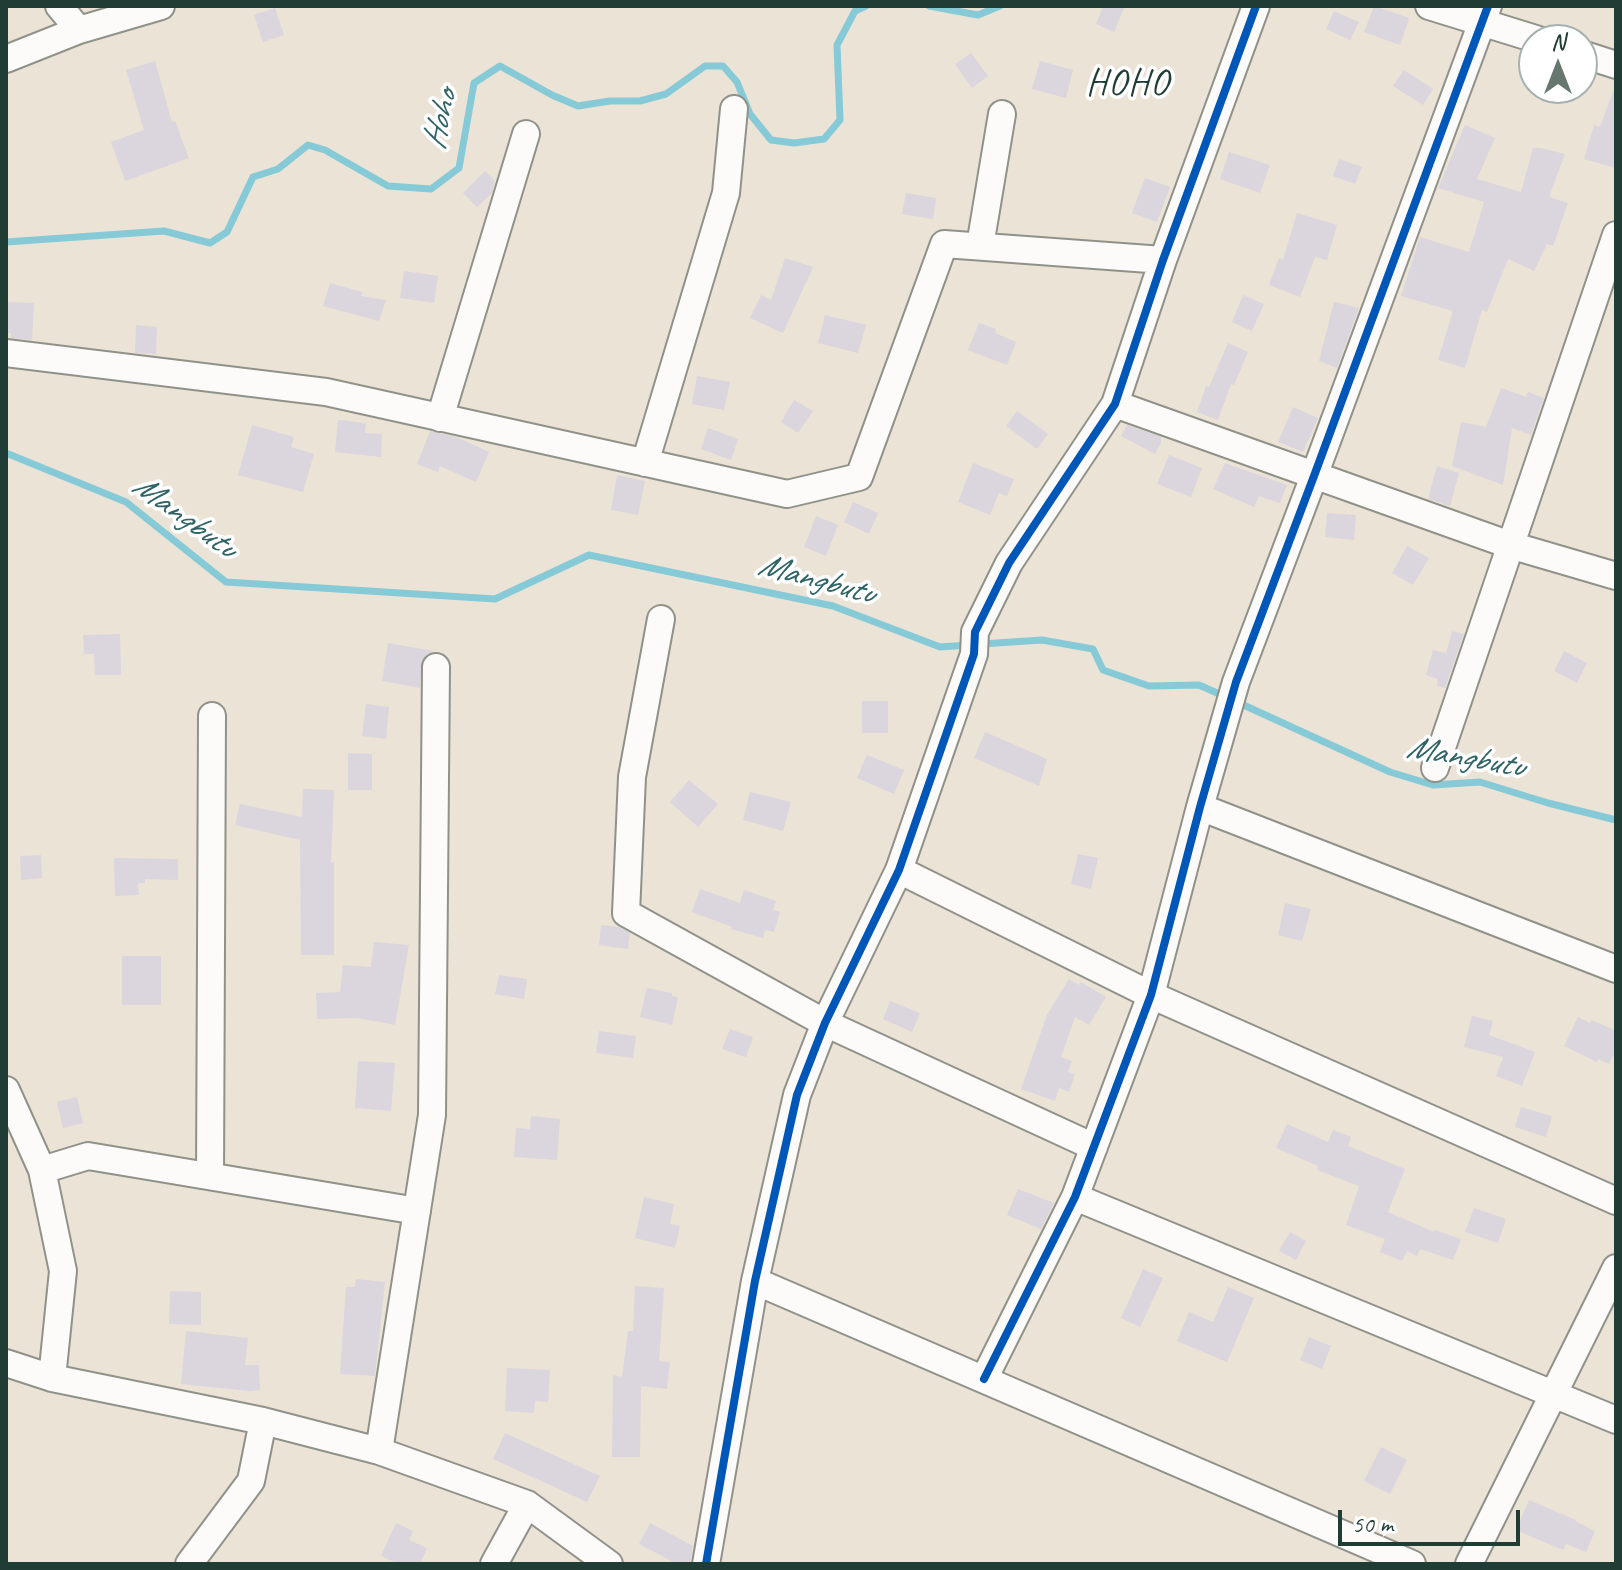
<!DOCTYPE html>
<style>
body{margin:0}
#map{position:relative;width:1622px;height:1570px;overflow:hidden;background:#ebe3d6;font-family:Caveat,sans-serif}
canvas{display:block}
.frame{position:absolute;inset:0;border:8px solid #1f3d34;pointer-events:none}
.north{position:absolute;left:1518px;top:24px;width:80px;height:80px;box-sizing:border-box;background:#fff;border:2px solid #a5b1ae;border-radius:50%;rotate:0deg;font-size:22px;font-weight:700;line-height:32px;text-align:center;color:#1f3d34}
.north::after{content:'';display:block;margin:auto;width:28px;height:36px;background:#66776d;clip-path:polygon(50% 0,100% 100%,50% 72%,0 100%)}
.scale{position:absolute;left:1338px;top:1510px;width:182px;height:36px;box-sizing:border-box;border:4px solid #1f3d34;border-top:0;padding-left:10px;font-size:24px;line-height:28px;white-space:nowrap;color:#1f3d34;-webkit-text-stroke:6px #fff;paint-order:stroke}
</style>
<div id="map">
<canvas width="1622" height="1570"></canvas>
<div class="frame"></div>
<div class="north">N</div>
<div class="scale">50 m</div>
</div>
<script>
const g = document.querySelector('canvas').getContext('2d');
g.lineJoin = 'round';
const toPath = rows => new Path2D(rows.map(r => 'M' + r).join(''));
function stroke(path, color, width, dash) { g.strokeStyle = color; g.lineWidth = width; g.lineCap = dash ? 'butt' : 'round'; g.setLineDash(dash || []); g.stroke(path); }
function paint(path, color) { g.fillStyle = color; g.fill(path, 'evenodd'); }
function write(font, color, halo, rows, align = 'center') {
  g.font = font + ' Caveat,sans-serif'; g.lineWidth = 7; g.setLineDash([]); g.textBaseline = 'middle'; g.strokeStyle = halo; g.fillStyle = color; for (const [text, x, y, turn = 0] of rows) {
    g.save(); g.translate(x, y); g.rotate((+turn || 0) * Math.PI / 180); g.textAlign = isNaN(turn) ? turn : align; if (halo) g.strokeText(text, 0, 0); g.fillText(text, 0, 0); g.restore();
  }
}
const stream = toPath([
 [929,6,978,15,1000,6],
 [6,242,164,231,210,243,227,232,253,177,278,169,308,145,325,150,388,186,431,189,459,168,474,83,500,66,552,95,578,106,610,101,640,101,666,94,705,66,723,66,737,82,750,114,771,140,794,143,824,139,840,120,837,45,855,11,866,6],
 [6,453,126,502,226,582,495,599,589,555,833,606,940,647,969,645],
 [981,644,1042,640,1093,649,1103,670,1149,686,1199,685,1226,697],
 [1237,702,1390,772,1433,785,1480,782,1548,803,1616,820]
]);
const building = toPath([
 [1103,6,1125,6,1114,32,1096,24],
 [1374,6,1409,18,1400,45,1364,32],
 [275,8,284,35,263,42,254,15],
 [1334,11,1359,22,1350,40,1326,29],
 [971,53,988,76,972,88,955,64],
 [155,61,172,122,175,121,189,158,125,181,111,142,144,130,126,70],
 [1040,61,1073,70,1066,98,1032,89],
 [1404,70,1433,89,1423,105,1393,86],
 [1614,89,1616,89,1616,168,1584,159,1594,125,1600,127],
 [1465,125,1495,138,1477,179,1521,192,1533,148,1541,148,1565,154,1549,197,1568,203,1553,246,1547,244,1534,271,1508,259,1487,312,1482,310,1465,368,1438,360,1453,311,1401,296,1420,237,1469,252,1484,202,1438,188],
 [1229,152,1270,165,1260,193,1220,179],
 [1339,159,1362,167,1355,184,1333,176],
 [485,171,495,181,492,193,477,207,463,193],
 [1145,178,1170,187,1157,222,1132,213],
 [906,193,936,198,933,219,902,214],
 [1297,213,1337,225,1327,260,1315,257,1300,297,1269,285,1279,258,1283,260],
 [785,258,813,267,783,333,750,318,761,295,771,300],
 [404,271,438,276,434,303,400,298],
 [330,283,362,292,361,296,386,300,379,321,323,306],
 [1243,295,1264,304,1252,331,1232,322],
 [6,302,34,303,32,340,11,338,11,333,6,333],
 [1334,302,1359,308,1337,368,1319,361],
 [825,315,866,325,858,353,818,343],
 [979,323,996,329,995,333,1016,342,1007,365,968,350],
 [136,325,157,327,156,354,135,353],
 [1228,343,1248,352,1234,385,1231,384,1218,420,1197,412,1206,386,1209,387],
 [697,376,730,382,724,410,692,404],
 [1501,388,1526,397,1528,392,1544,398,1531,435,1512,428,1503,485,1452,466,1461,422,1486,427],
 [794,400,813,411,798,433,781,422],
 [1293,407,1318,418,1303,452,1278,442],
 [1017,411,1048,434,1037,449,1006,426],
 [338,420,366,423,365,433,382,434,381,457,335,452],
 [252,425,294,437,291,447,314,454,303,492,238,475],
 [1127,425,1161,437,1161,443,1155,454,1121,436],
 [708,428,738,439,731,460,701,449],
 [430,431,456,437,489,452,476,482,440,466,438,472,417,464],
 [1169,455,1202,468,1191,497,1157,484],
 [973,463,1014,479,1007,496,999,493,990,515,958,502],
 [1225,463,1287,485,1280,503,1259,496,1254,507,1213,489],
 [1437,466,1459,473,1450,506,1428,499],
 [617,475,645,481,638,515,611,510],
 [853,502,878,513,869,534,844,522],
 [1327,513,1356,515,1354,540,1325,537],
 [816,516,838,525,826,556,804,547],
 [1407,546,1429,558,1413,585,1392,573],
 [1452,631,1464,634,1445,688,1437,686,1438,679,1426,675,1433,650,1446,653],
 [120,634,121,675,95,675,94,654,84,654,83,635],
 [388,643,434,651,428,654,422,660,420,688,382,681],
 [1564,651,1587,663,1577,683,1554,671],
 [862,701,888,701,888,733,862,733],
 [366,704,389,707,386,739,362,736],
 [985,732,1047,759,1039,786,974,758],
 [348,753,372,754,372,790,348,790],
 [867,755,904,770,894,794,857,778],
 [689,780,718,804,698,827,670,802],
 [303,789,334,790,331,862,334,862,334,955,301,955,300,840,235,825,240,804,302,817],
 [750,792,791,802,783,831,743,820],
 [1078,854,1098,858,1091,889,1071,884],
 [41,855,42,878,21,880,20,856],
 [114,858,178,859,178,880,145,879,145,883,138,883,139,895,115,896],
 [700,889,740,903,744,890,776,901,773,910,780,912,774,932,765,930,763,938,731,929,732,927,692,912],
 [1285,903,1311,909,1302,941,1278,935],
 [601,925,619,927,630,933,628,949,599,945],
 [374,942,409,945,395,1025,358,1018,317,1019,316,993,340,992,343,965,371,967],
 [122,956,161,956,161,1005,122,1005],
 [499,975,527,979,524,999,495,994],
 [1069,979,1079,985,1081,982,1106,997,1089,1025,1075,1017,1061,1057,1072,1061,1068,1072,1075,1074,1069,1092,1059,1088,1055,1101,1021,1089,1047,1015],
 [647,988,672,993,672,996,678,997,672,1025,640,1017],
 [890,1001,920,1013,912,1032,883,1019],
 [1472,1016,1493,1021,1489,1035,1535,1052,1522,1086,1496,1076,1503,1057,1464,1047],
 [1578,1017,1590,1023,1592,1020,1616,1031,1616,1050,1609,1064,1598,1059,1597,1062,1564,1046],
 [730,1029,753,1037,746,1057,722,1049],
 [599,1031,636,1036,633,1058,596,1053],
 [358,1061,395,1063,391,1111,355,1108],
 [77,1097,83,1123,63,1128,57,1102],
 [1521,1107,1552,1116,1546,1137,1515,1127],
 [531,1116,560,1119,557,1160,514,1157,516,1128,530,1129],
 [1287,1124,1328,1142,1333,1130,1351,1137,1348,1146,1405,1169,1388,1212,1434,1232,1435,1230,1461,1239,1453,1260,1420,1249,1417,1256,1407,1251,1402,1261,1380,1252,1385,1239,1346,1225,1359,1186,1317,1170,1318,1166,1276,1148],
 [1018,1189,1054,1203,1041,1229,1007,1215],
 [644,1197,674,1204,670,1224,680,1226,675,1248,635,1238],
 [1474,1208,1506,1219,1498,1243,1465,1232],
 [1290,1232,1306,1241,1296,1260,1279,1251],
 [1143,1269,1163,1278,1140,1327,1121,1318],
 [356,1279,385,1282,375,1376,340,1374,346,1287,355,1287],
 [635,1286,664,1288,659,1361,670,1362,667,1389,641,1386,640,1457,612,1457,613,1375,622,1377,628,1331,633,1331],
 [1228,1287,1254,1298,1227,1362,1177,1341,1189,1312,1213,1322],
 [170,1291,201,1292,201,1325,169,1324],
 [186,1331,248,1338,245,1365,259,1365,260,1390,250,1391,181,1384],
 [1309,1337,1331,1346,1322,1369,1300,1360],
 [507,1368,550,1370,548,1402,535,1401,534,1413,505,1411],
 [505,1433,600,1476,587,1502,493,1459],
 [1381,1447,1407,1460,1390,1494,1364,1481],
 [1529,1500,1576,1520,1575,1521,1595,1531,1586,1552,1566,1544,1563,1550,1516,1530],
 [396,1523,413,1531,409,1540,427,1548,420,1564,399,1564,381,1556],
 [650,1523,693,1546,690,1564,677,1564,639,1544]
]);
const minor = toPath([
 [59,6,79,30],
 [1429,6,1539,40],
 [1582,54,1616,65],
 [6,59,79,30,161,6],
 [980,246,1002,114],
 [6,353,326,392,787,494,859,477,944,244,1163,260],
 [1115,404,1510,545,1616,576],
 [440,418,526,134],
 [645,463,726,193,734,109],
 [661,619,632,777,626,913,825,1023,1094,1147],
 [1435,768,1616,235],
 [1200,807,1616,969],
 [899,870,1151,995,1616,1201],
 [6,1090,42,1170,63,1271,52,1378],
 [42,1170,88,1156,417,1211],
 [210,1176,212,716],
 [1075,1197,1616,1420],
 [755,1281,1412,1564],
 [6,1363,52,1378,263,1421,379,1451,527,1504,609,1564],
 [984,1379,1075,1197,1151,995,1200,807,1236,682,1314,476,1488,6],
 [379,1451,432,1115,436,667],
 [189,1564,251,1481,263,1421],
 [494,1564,527,1504],
 [706,1564,755,1281,797,1095,825,1023,899,870,974,654,975,632,1009,563,1115,404,1163,260,1256,6],
 [1469,1564,1616,1268]
]);
const cycleway = toPath([
 [984,1379,1075,1197,1151,995,1200,807,1236,682,1314,476,1488,6],
 [706,1564,755,1281,797,1095,825,1023,899,870,974,654,975,632,1009,563,1115,404,1163,260,1256,6]
]);
const waterNames = [
 ["Hoho",441,120,-77],
 ["Mangbutu",184,517,36],
 ["Mangbutu",816,580,15],
 ["Mangbutu",1465,758,10]
];
const quarterNames = [
 ["HOHO",1128,85]
];
stroke(stream, '#85cad6', 7);
paint(building, '#dbd5de');
stroke(minor, '#90928a', 30);
stroke(minor, '#fcfbf9', 26);
stroke(cycleway, '#0057b8', 8);
write('italic 34px', '#306465', '#fff', waterNames);
g.letterSpacing = '2px';
write('36px', '#1f3d34', '#fff', quarterNames);
g.letterSpacing = '0px';
</script>
